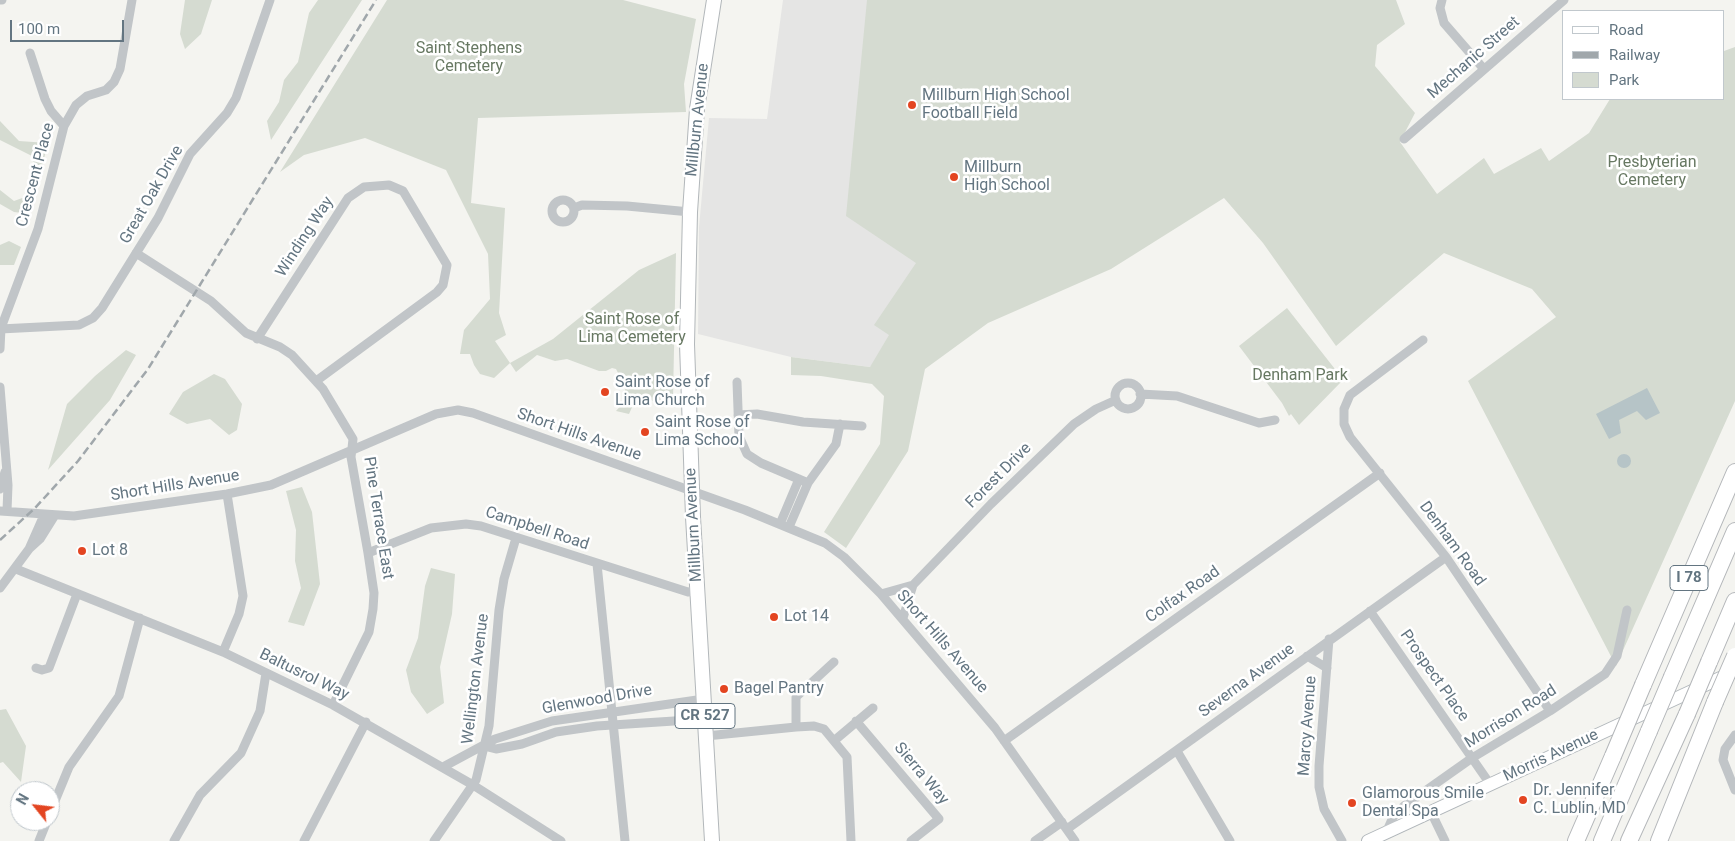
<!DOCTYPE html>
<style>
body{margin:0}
#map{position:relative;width:1735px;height:841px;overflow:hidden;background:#f4f4f0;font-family:Roboto,sans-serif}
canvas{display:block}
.legend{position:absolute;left:1562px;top:10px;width:162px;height:90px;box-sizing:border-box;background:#fff;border:1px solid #c1c8cd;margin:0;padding:6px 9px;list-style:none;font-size:15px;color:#637581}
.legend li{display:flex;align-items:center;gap:10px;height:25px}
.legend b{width:25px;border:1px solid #c1c8cd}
.north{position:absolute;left:10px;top:781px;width:50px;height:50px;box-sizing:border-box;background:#fff;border:1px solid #c1c8cd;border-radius:50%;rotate:299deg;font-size:14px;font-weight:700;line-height:20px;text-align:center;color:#637581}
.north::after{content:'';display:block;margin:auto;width:18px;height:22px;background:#e34521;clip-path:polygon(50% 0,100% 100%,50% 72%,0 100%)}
.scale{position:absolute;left:10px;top:20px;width:114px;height:22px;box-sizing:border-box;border:2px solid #637581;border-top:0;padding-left:6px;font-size:15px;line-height:18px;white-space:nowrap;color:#637581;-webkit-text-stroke:4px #fff;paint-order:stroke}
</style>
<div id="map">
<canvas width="1735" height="841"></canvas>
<ul class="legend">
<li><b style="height:6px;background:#fff"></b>Road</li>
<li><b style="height:6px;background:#a0a7ab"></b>Railway</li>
<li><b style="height:14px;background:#d5dbd1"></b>Park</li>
</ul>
<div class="north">N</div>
<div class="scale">100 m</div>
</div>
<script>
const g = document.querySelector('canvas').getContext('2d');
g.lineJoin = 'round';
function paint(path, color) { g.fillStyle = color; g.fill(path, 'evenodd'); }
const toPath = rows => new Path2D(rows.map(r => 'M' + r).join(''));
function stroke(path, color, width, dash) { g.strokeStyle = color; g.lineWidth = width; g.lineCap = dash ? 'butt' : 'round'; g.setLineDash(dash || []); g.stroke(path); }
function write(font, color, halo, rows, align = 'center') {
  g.font = font + ' Roboto,sans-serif'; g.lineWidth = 5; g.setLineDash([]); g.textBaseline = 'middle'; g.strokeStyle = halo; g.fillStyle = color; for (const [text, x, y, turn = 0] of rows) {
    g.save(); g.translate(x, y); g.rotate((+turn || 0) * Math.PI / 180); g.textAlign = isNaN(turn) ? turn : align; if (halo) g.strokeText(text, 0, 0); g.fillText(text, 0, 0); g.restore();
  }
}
const built = toPath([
 [783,0,1211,0,870,367,791,357,698,334,699,227,709,118,767,119]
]);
const green = toPath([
 [185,0,212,0,201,34,185,49,180,34],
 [318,0,362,0,271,140,267,121,279,102,284,80,298,62,309,13],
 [387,0,623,0,696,19,684,84,686,112,478,118,471,203,505,208,499,313,506,335,495,341,510,363,553,339,639,270,676,253,673,398,653,401,648,398,640,404,634,403,629,414,616,411,624,402,623,397,628,380,620,377,616,369,612,368,606,371,599,371,567,359,555,361,537,355,516,372,510,363,494,378,480,374,474,365,470,354,460,354,464,330,490,299,488,254,446,170,365,138,304,155,280,172],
 [867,0,1396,0,1405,24,1377,45,1375,66,1415,113,1400,142,1437,194,1484,158,1494,174,1541,148,1549,161,1589,133,1610,99,1724,99,1724,51,1735,47,1735,401,1616,666,1468,381,1556,317,1532,289,1444,253,1336,346,1263,243,1224,198,1111,269,988,323,925,369,908,451,846,548,824,532,880,444,884,396,872,384,821,376,791,375,791,357,870,367,889,335,874,325,916,263,846,216],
 [0,121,19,141,48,143,30,214,14,212,0,204,0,190,14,201,25,197,36,171,32,156,0,140],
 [9,241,21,247,14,265,0,265,0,245],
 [1287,308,1342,378,1342,381,1299,425,1291,414,1289,416,1282,403,1239,346],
 [126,350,136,355,110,400,48,470,67,404,95,376],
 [214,374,225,379,242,404,237,430,229,435,210,419,187,424,169,414,183,392],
 [302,487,312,512,320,584,304,626,288,622,301,588,295,561,296,530,286,491],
 [431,568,455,574,452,614,440,667,444,703,427,714,411,692,406,670,418,638,425,586],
 [6,709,26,746,21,782,3,762,0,763,0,710]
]);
const water = toPath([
 [1647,388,1660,413,1646,420,1637,411,1619,420,1621,433,1609,439,1596,414],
 '1617 461a7 7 0 1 1 14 0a7 7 0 1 1-14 0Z'
]);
const minor = toPath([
 [0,0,2,0],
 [1442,0,1440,8,1444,23,1483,68],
 [30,53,45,99,51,111,64,126],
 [1404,139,1564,0],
 '552 211a11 11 0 1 1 22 0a11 11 0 1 1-22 0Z',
 [574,208,582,205,627,206,690,212],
 [136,253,211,301,246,333,280,347,292,355,323,389,353,439,351,457,368,553,374,593,373,609,369,632,333,705],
 [0,329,79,325,93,318,102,308,158,218,190,154,227,113,236,98,270,0],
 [257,339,348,198,364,187,389,185,403,191,447,265,443,285,437,292,316,381],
 [1423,340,1350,395,1344,409,1344,424,1350,437,1446,557,1550,711],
 [0,349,1,328,38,229,64,126,76,105,87,96,106,90,114,82,120,69,132,0],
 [737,382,739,436,747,454,761,463,808,483],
 '1115 396a13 13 0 1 1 26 0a13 13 0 1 1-26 0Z',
 [0,387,8,485,7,511],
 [1140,394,1177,396,1259,423,1275,420],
 [738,415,757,414,803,422,862,426],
 [0,489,5,472],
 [0,511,74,516,227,494,271,485,436,414,458,410,473,413,745,510,825,543,844,557,881,594,995,728,1075,841],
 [780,524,799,479],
 [789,527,808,483,836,444,840,424],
 [29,549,44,515],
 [368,553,431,528,466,524,481,526,688,592,697,591],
 [597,564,625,841],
 [16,569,223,652,333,705,473,785,561,841],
 [0,588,29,549,40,539,55,515],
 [881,594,913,585,991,504,1074,424,1096,409,1116,400],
 [1370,611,1490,784],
 [903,618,913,585],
 [1329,639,1319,766,1319,787,1324,809,1342,841],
 [223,652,239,614,243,596,227,494],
 [1307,656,1327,668],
 [36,668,42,670,49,668,77,594],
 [856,721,939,819,911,841],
 [796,727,796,697,834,662],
 [1735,735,1725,749,1723,760,1735,790],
 [706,736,796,727,814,726,824,729,847,757,851,841],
 [835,740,873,708],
 [1004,741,1380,473],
 [484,746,496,749,522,744,556,732,597,726,705,719],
 [1177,751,1230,841],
 [443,767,495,739,552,721,704,699],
 [1431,812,1445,841],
 [50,813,69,767,119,696,140,618],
 [1067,829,1446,557],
 [1386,833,1393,817,1404,806,1472,758,1550,711,1605,674,1617,656,1627,610],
 [39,841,47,821],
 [174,841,200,795,241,753,260,711,266,673],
 [304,841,366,722],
 [434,841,476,780,489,726,499,610,504,579,516,538],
 [1035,841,1062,822]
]);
const secondary = toPath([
 [1368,841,1731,673]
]);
const primary = toPath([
 [712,841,693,517,687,344,690,212,697,109,714,0]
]);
const motorway = toPath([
 [1709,662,1735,601],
 [1672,677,1735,531],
 [1643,685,1735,472],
 [1576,841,1613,756],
 [1602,841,1649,731],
 [1629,841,1687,714],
 [1659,841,1715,702]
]);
const rail = toPath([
 [0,540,35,508,78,461,148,369,376,0]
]);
const motorwayBridge = toPath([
 [1715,702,1735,656],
 [1687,714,1709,662],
 [1649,731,1672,677],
 [1613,756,1643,685]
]);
const markers = [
 [912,105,5,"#e34521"],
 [954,177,5,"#e34521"],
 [605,392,5,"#e34521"],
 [645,432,5,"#e34521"],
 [82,551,5,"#e34521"],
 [774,617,5,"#e34521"],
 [724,689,5,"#e34521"],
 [1523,800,5,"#e34521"],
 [1352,803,5,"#e34521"]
];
const shields = [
 [1689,578,38],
 [705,716,60]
];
const shieldNames = [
 ["I 78",1689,578],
 ["CR 527",705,716]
];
const parkNames = [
 ["Saint Stephens",469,49],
 ["Cemetery",469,67],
 ["Presbyterian",1652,163],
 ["Cemetery",1652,181],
 ["Saint Rose of",632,320],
 ["Lima Cemetery",632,338],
 ["Denham Park",1300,376]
];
const streetNames = [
 ["Mechanic Street",1474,58,-41],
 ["Millburn Avenue",698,120,-84],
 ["Crescent Place",36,175,-75],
 ["Great Oak Drive",152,195,-60],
 ["Winding Way",305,237,-57],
 ["Short Hills Avenue",579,435,19],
 ["Forest Drive",999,476,-45],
 ["Short Hills Avenue",175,486,-9],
 ["Pine Terrace East",378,518,81],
 ["Millburn Avenue",694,525,-93],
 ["Campbell Road",537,529,18],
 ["Denham Road",1452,544,54],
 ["Colfax Road",1183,595,-35],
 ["Short Hills Avenue",942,642,49],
 ["Baltusrol Way",304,675,26],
 ["Prospect Place",1434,676,55],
 ["Wellington Avenue",476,679,-83],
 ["Severna Avenue",1247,681,-36],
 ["Glenwood Drive",597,700,-10],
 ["Morrison Road",1511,717,-32],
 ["Marcy Avenue",1308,726,-86],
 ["Morris Avenue",1551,756,-25],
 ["Sierra Way",921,774,50]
];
const poiNames = [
 ["Millburn High School",922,96],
 ["Football Field",922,114],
 ["Millburn",964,168],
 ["High School",964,186],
 ["Saint Rose of",615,383],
 ["Lima Church",615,401],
 ["Saint Rose of",655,423],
 ["Lima School",655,441],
 ["Lot 8",92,551],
 ["Lot 14",784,617],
 ["Bagel Pantry",734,689],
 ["Dr. Jennifer",1533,791],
 ["C. Lublin, MD",1533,809],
 ["Glamorous Smile",1362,794],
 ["Dental Spa",1362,812]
];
paint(built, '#e5e5e4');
paint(green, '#d5dbd1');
paint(water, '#b6c4c7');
stroke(secondary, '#b1b7bb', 14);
stroke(primary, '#b2b7ba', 16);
stroke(motorway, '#b4b7ba', 18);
stroke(minor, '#c1c5c8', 9);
stroke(secondary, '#fff', 12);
stroke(primary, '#fff', 14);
stroke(motorway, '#fff', 16);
stroke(rail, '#a0a7ab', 2.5, [8, 4]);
stroke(motorwayBridge, '#b4b7ba', 18, []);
stroke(motorwayBridge, '#fff', 16);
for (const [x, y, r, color] of markers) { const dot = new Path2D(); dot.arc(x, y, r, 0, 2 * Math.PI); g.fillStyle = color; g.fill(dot); stroke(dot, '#fff', 2); }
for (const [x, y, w] of shields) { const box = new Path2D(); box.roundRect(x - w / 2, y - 12.5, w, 25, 4); g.fillStyle = '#fff'; g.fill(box); stroke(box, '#637581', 1); }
write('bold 15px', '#637581', null, shieldNames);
write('16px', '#677862', '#fff', parkNames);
write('16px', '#637581', '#fff', streetNames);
write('16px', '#637581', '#fff', poiNames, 'left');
</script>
